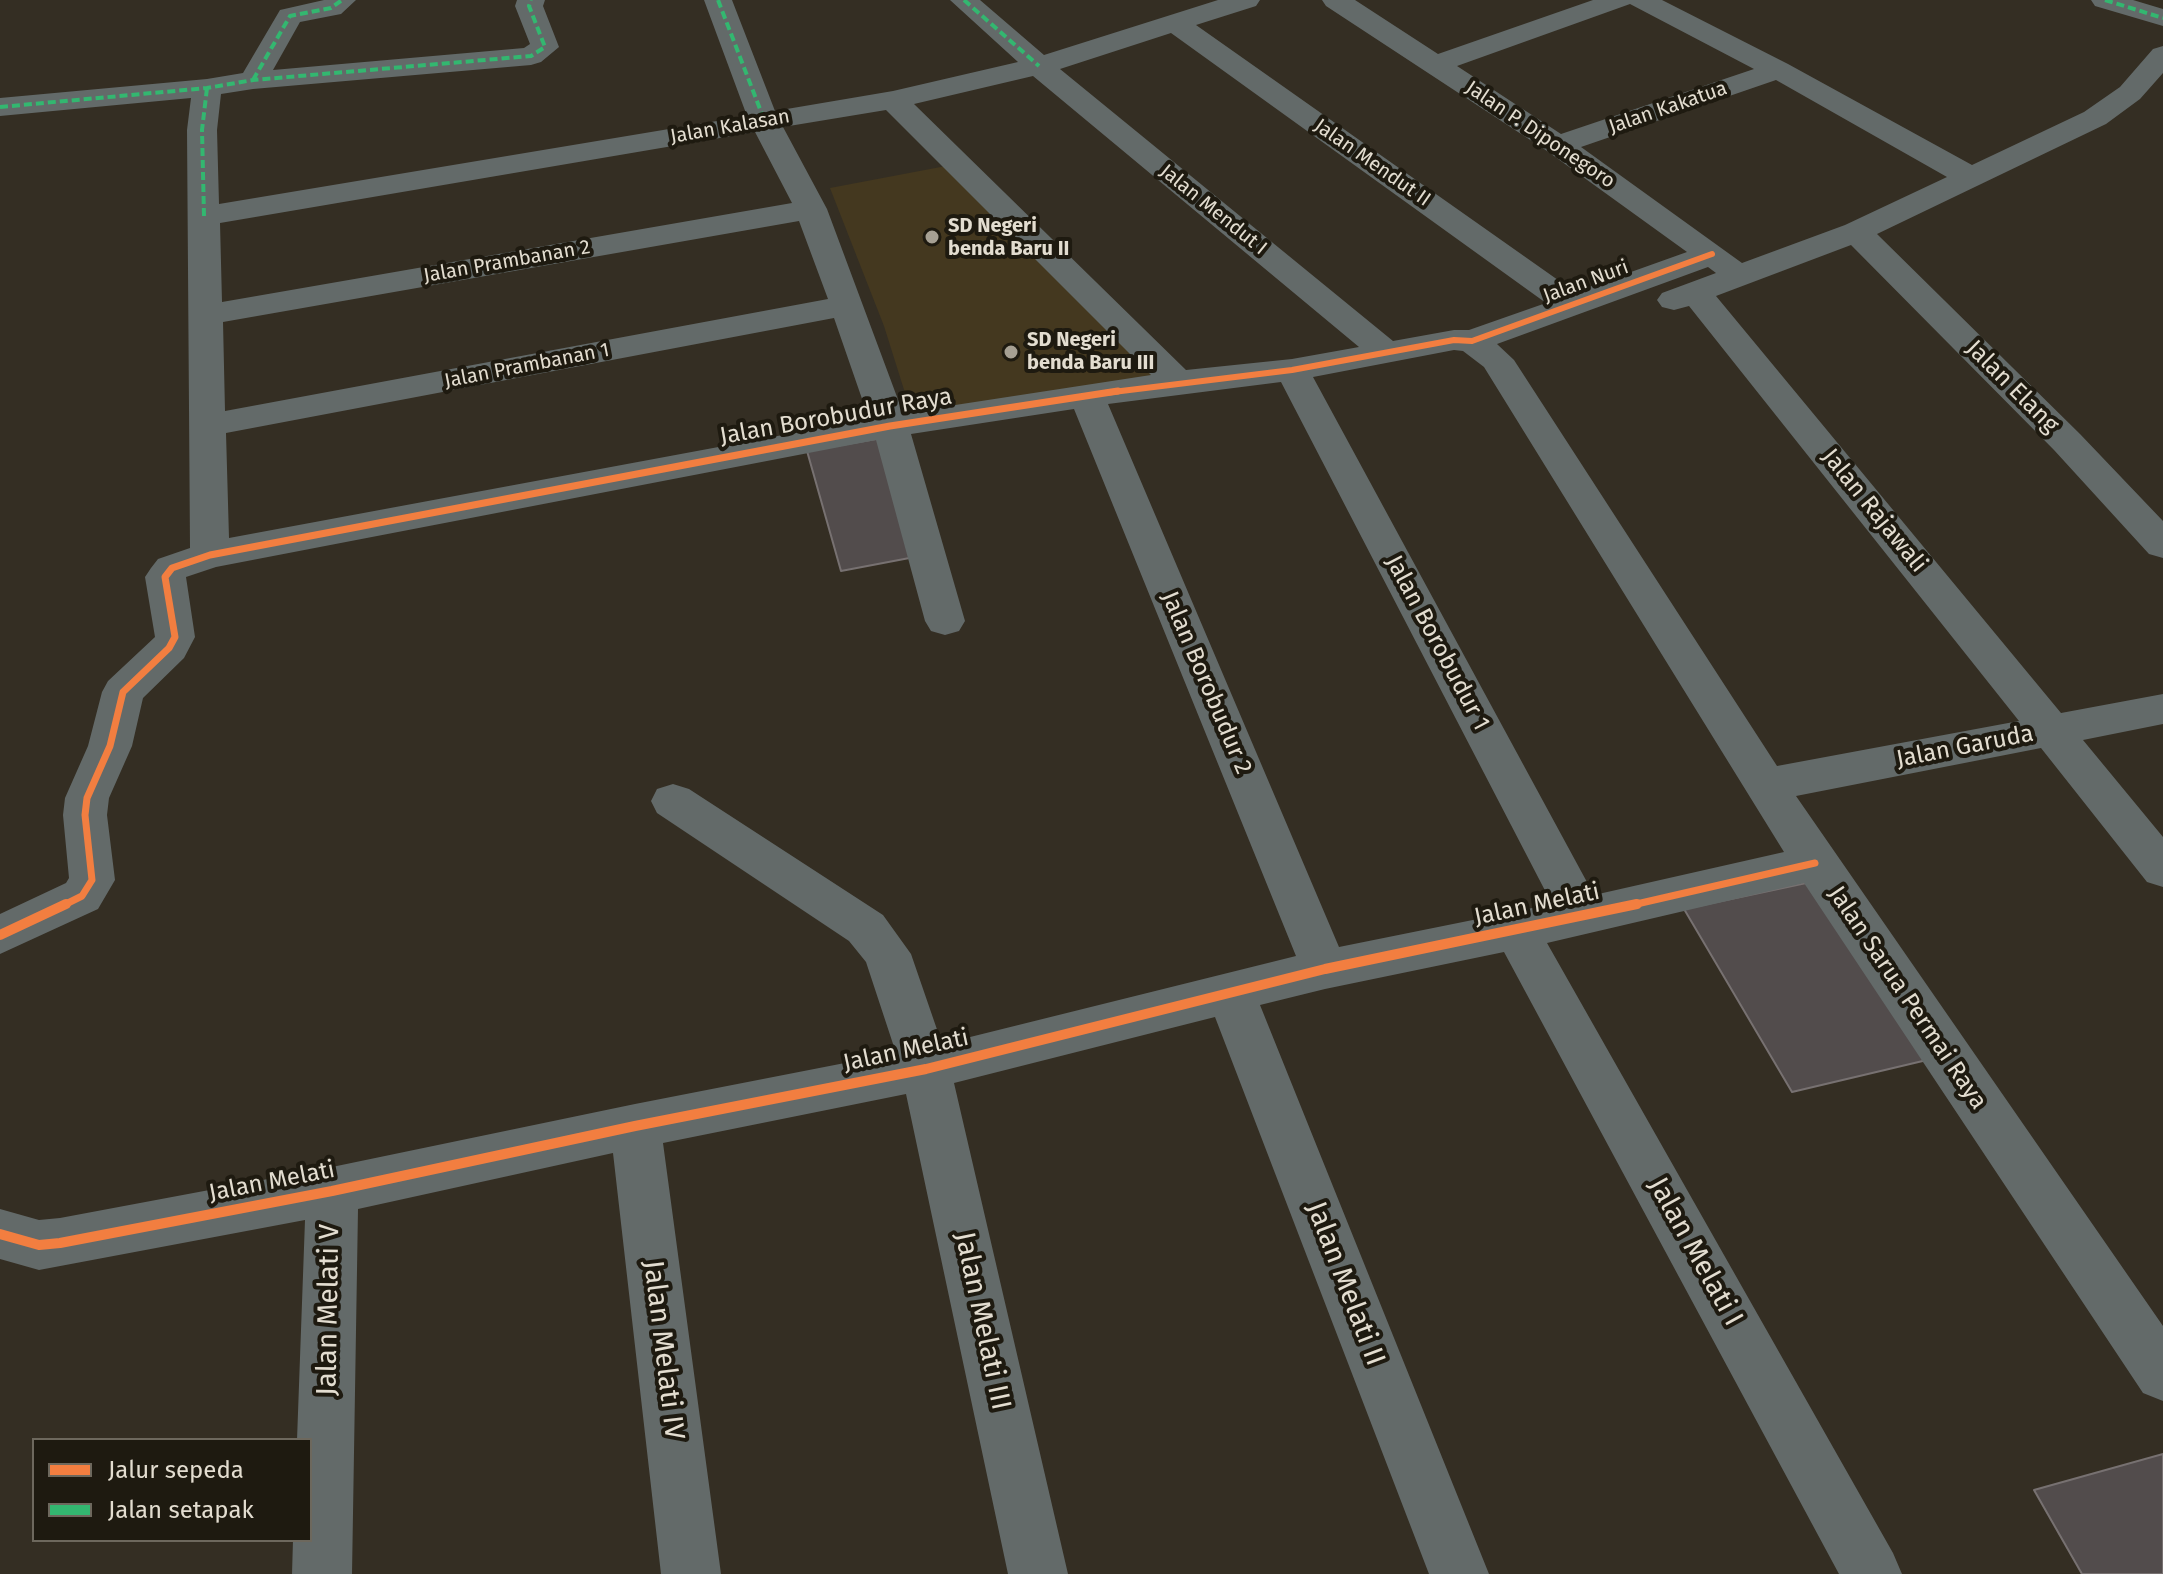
<!DOCTYPE html>
<style>
body{margin:0}
#map{position:relative;width:2163px;height:1574px;overflow:hidden;background:#342e23;font-family:"Fira Sans",sans-serif}
canvas{display:block}
.legend{position:absolute;left:32px;top:1438px;width:280px;height:104px;box-sizing:border-box;background:#1e1a10;border:2px solid #6d685d;margin:0;padding:10px 14px;list-style:none;font-size:24px;color:#e3ddd0}
.legend li{display:flex;align-items:center;gap:16px;height:40px}
.legend b{width:40px;border:2px solid #6d685d}
</style>
<div id="map">
<canvas width="2163" height="1574"></canvas>
<ul class="legend">
<li><b style="height:10px;background:#f27e40"></b>Jalur sepeda</li>
<li><b style="height:10px;background:#33b770"></b>Jalan setapak</li>
</ul>
</div>
<script>
const g = document.querySelector('canvas').getContext('2d');
g.lineJoin = 'round';
function paint(path, color) { g.fillStyle = color; g.fill(path, 'evenodd'); }
const toPath = rows => new Path2D(rows.map(r => 'M' + r).join(''));
function stroke(path, color, width, dash) { g.strokeStyle = color; g.lineWidth = width; g.lineCap = dash ? 'butt' : 'round'; g.setLineDash(dash || []); g.stroke(path); }
function write(font, color, halo, rows, align = 'center') {
  g.font = font + ' "Fira Sans",sans-serif'; g.lineWidth = 8; g.setLineDash([]); g.textBaseline = 'middle'; g.strokeStyle = halo; g.fillStyle = color; for (const [text, x, y, turn = 0] of rows) {
    g.save(); g.translate(x, y); g.rotate((+turn || 0) * Math.PI / 180); g.textAlign = isNaN(turn) ? turn : align; if (halo) g.strokeText(text, 0, 0); g.fillText(text, 0, 0); g.restore();
  }
}
const built = toPath([
 [946,166,1155,377,911,412,884,326,830,188]
]);
const building = toPath([
 [882,438,920,556,841,571,807,451,882,438],
 [1811,882,1927,1060,1792,1092,1684,909,1811,882],
 [2163,1454,2163,1574,2082,1574,2034,1490,2163,1454]
]);
const street = toPath([
 [324,0,356,0,341,14,300,22,273,70,524,48,530,44,515,6,517,0,545,0,543,6,559,47,541,62,531,65,253,89,221,94,217,130,219,204,747,116,704,0,732,0,775,111,893,91,1018,62,950,0,980,0,1044,55,1218,0,1260,0,1256,6,1196,25,1575,292,1687,252,1547,151,1326,6,1322,0,1355,0,1438,54,1593,0,1662,0,1788,64,1972,165,2084,112,2120,87,2153,49,2163,46,2163,73,2140,99,2106,124,1877,234,2080,434,2163,521,2163,558,2149,554,2054,450,1851,245,1716,296,2061,713,2163,694,2163,724,2083,740,2163,837,2163,887,2147,882,2041,748,1796,796,2163,1326,2163,1401,2143,1393,1804,883,1547,943,1893,1553,1902,1574,1839,1574,1504,952,1325,989,1260,1005,1489,1574,1429,1574,1215,1017,954,1083,1068,1574,1008,1574,906,1094,663,1143,721,1574,661,1574,613,1153,358,1209,352,1574,292,1574,293,1540,310,1540,310,1440,297,1440,305,1220,39,1270,0,1259,0,1209,39,1220,60,1218,332,1167,635,1104,896,1053,866,962,849,941,657,813,651,801,657,789,673,784,689,789,883,915,911,954,942,1044,1296,956,1074,409,911,434,965,621,959,631,945,635,931,631,925,621,876,440,216,567,186,577,195,637,184,658,143,698,132,746,109,798,107,815,115,880,98,909,0,954,0,914,66,883,69,878,63,815,65,798,88,746,102,692,108,681,155,637,145,577,151,568,158,559,190,548,187,130,191,98,0,116,0,98,207,79,243,73,280,10,324,0],
 [1630,4,1754,69,1561,134,1457,66,1630,4],
 [1171,33,1546,303,1469,330,1454,330,1393,341,1060,69,1171,33],
 [1033,76,1359,347,1292,359,1186,370,914,104,1033,76],
 [1776,80,1947,177,1845,225,1742,263,1581,147,1776,80],
 [886,110,1151,375,903,413,827,209,783,127,886,110],
 [755,132,792,203,222,302,220,223,755,132],
 [799,221,828,299,225,411,223,322,799,221],
 [1708,267,1716,273,1662,293,1657,300,1662,307,1674,310,1689,306,2019,721,1777,766,1514,360,1497,344,1708,267],
 [834,318,869,419,229,538,226,433,834,318],
 [1454,350,1463,351,1484,367,1784,852,1594,895,1313,377,1454,350],
 [1281,382,1552,904,1339,947,1108,404,1281,382],
 [2091,0,2133,0,2163,9,2163,26,2095,6,2091,0]
]);
const quiet = toPath([
 [718,0,765,122],
 [964,0,1039,66],
 [2105,0,2163,18],
 [253,80,290,16,331,8,342,0],
 [0,107,207,88,253,80,531,56,545,47,529,6,531,0],
 [204,216,202,130,207,88]
]);
const cyclewayFar2 = toPath([
 [1105,393,1292,370,1454,340,1472,341,1712,254]
]);
const cyclewayFar1 = toPath([
 [62,906,82,896,92,880,85,815,87,798,110,746,123,692,169,648,175,637,165,577,172,568,210,555,890,426,1118,391],
 [1628,906,1815,863]
]);
const cycleway = toPath([
 [0,935,66,904],
 [0,1234,39,1245,60,1243,332,1191,635,1126,926,1069,1325,969,1637,904]
]);
const markers = [
 [932,237,8,"#a6a093"],
 [1011,352,8,"#a6a093"]
];
const farStreetnames = [
 ["Jalan Kakatua",1668,108,-19],
 ["Jalan Kalasan",730,127,-10],
 ["Jalan P. Diponegoro",1540,135,34],
 ["Jalan Mendut II",1372,163,35],
 ["Jalan Mendut I",1213,210,39],
 ["Jalan Prambanan 2",507,262,-10],
 ["Jalan Nuri",1586,282,-20],
 ["Jalan Prambanan 1",527,366,-11]
];
const farPoinames = [
 ["SD Negeri",948,226],
 ["benda Baru II",948,249],
 ["SD Negeri",1027,340],
 ["benda Baru III",1027,363]
];
const streetNames = [
 ["Jalan Elang",2012,387,45],
 ["Jalan Borobudur Raya",836,417,-10],
 ["Jalan Rajawali",1874,511,51],
 ["Jalan Borobudur 1",1437,643,62],
 ["Jalan Borobudur 2",1206,683,67],
 ["Jalan Garuda",1965,747,-11],
 ["Jalan Melati",1537,905,-12],
 ["Jalan Sarua Permai Raya",1907,998,56],
 ["Jalan Melati",906,1051,-12],
 ["Jalan Melati",272,1182,-11]
];
const nearStreetnames = [
 ["Jalan Melati I",1695,1252,61],
 ["Jalan Melati II",1345,1284,69],
 ["Jalan Melati V",329,1310,-89],
 ["Jalan Melati III",982,1321,78],
 ["Jalan Melati IV",663,1350,83]
];
paint(built, '#44381f');
paint(building, '#524c4c');
stroke(building, '#777171', 2);
paint(street, '#636a69');
stroke(quiet, '#33b770', 4, [8, 4]);
stroke(cyclewayFar2, '#f27e40', 6);
stroke(cyclewayFar1, '#f27e40', 7);
stroke(cycleway, '#f27e40', 10);
for (const [x, y, r, color] of markers) { const dot = new Path2D(); dot.arc(x, y, r, 0, 2 * Math.PI); g.fillStyle = color; g.fill(dot); stroke(dot, '#1e1a10', 3); }
write('20px', '#e3ddd0', '#1e1a10', farStreetnames);
write('bold 20px', '#e3ddd0', '#1e1a10', farPoinames, 'left');
write('24px', '#e3ddd0', '#1e1a10', streetNames);
write('28px', '#e3ddd0', '#1e1a10', nearStreetnames);
</script>
